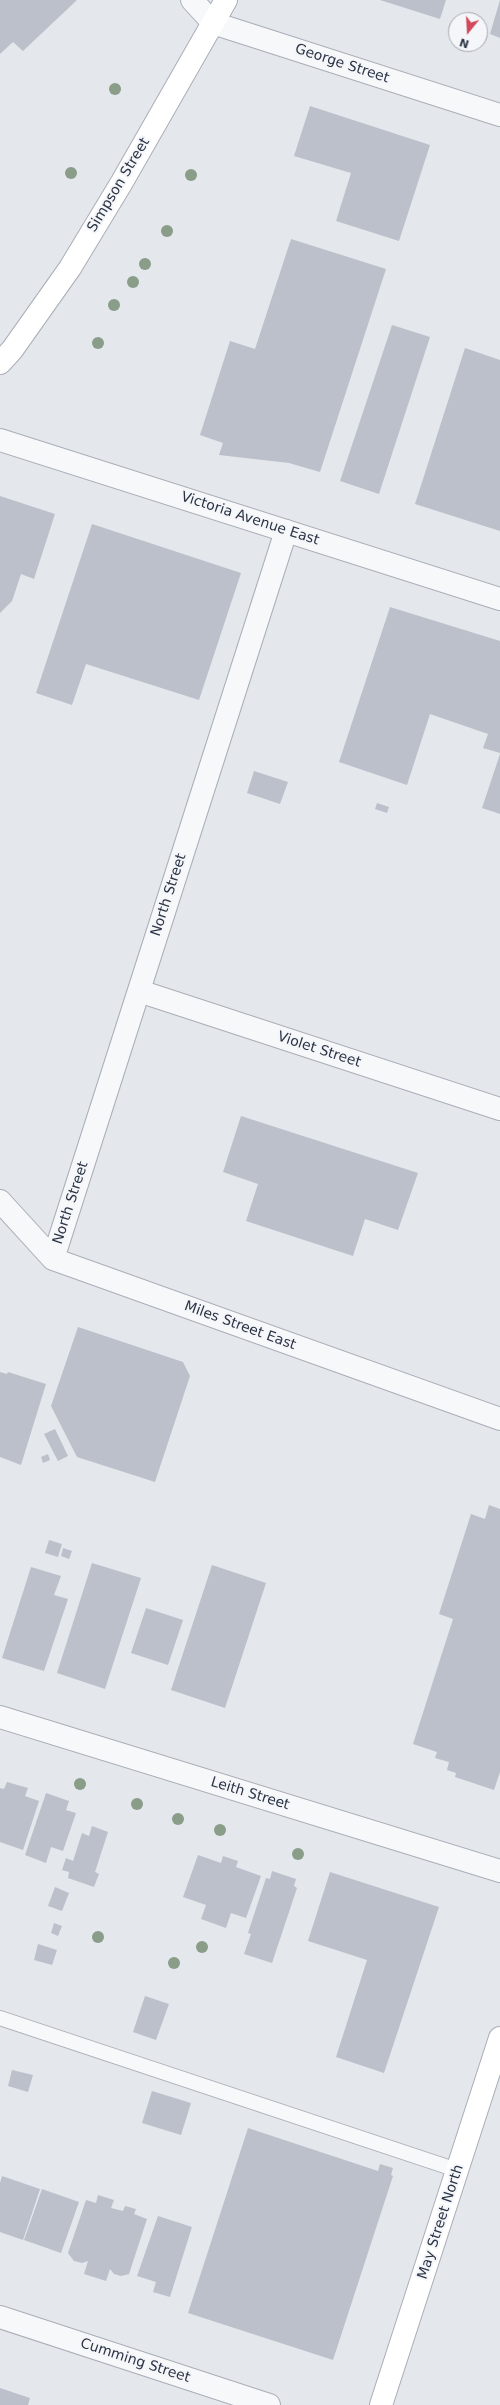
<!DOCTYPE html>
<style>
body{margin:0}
#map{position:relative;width:500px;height:2405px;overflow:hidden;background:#e4e7ec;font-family:"DejaVu Sans",sans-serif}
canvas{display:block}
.north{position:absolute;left:448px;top:12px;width:40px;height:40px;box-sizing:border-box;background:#f4f6f9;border:1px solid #a4a8b1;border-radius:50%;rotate:198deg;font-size:11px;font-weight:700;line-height:16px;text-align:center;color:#2b3445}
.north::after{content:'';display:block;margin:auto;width:14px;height:18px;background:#d1495b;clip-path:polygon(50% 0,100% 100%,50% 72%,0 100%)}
</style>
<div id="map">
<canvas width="500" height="2405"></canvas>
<div class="north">N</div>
</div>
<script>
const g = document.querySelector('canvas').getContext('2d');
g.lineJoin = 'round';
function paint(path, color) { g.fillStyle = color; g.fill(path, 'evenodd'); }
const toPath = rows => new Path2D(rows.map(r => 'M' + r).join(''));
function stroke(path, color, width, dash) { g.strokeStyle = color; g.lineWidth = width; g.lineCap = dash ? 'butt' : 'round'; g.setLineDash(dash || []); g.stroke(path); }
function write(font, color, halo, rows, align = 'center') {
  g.font = font + ' "DejaVu Sans",sans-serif'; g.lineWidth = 4; g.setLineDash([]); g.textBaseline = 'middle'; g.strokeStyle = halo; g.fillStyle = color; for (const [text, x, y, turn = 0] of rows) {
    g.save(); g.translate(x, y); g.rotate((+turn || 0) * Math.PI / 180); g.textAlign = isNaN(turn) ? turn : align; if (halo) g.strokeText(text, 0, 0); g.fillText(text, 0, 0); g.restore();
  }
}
const building = toPath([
 [0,0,77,0,23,51,13,42,0,54],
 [380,0,446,0,440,19],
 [500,0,500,38,490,34],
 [310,106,430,145,399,241,336,221,351,173,294,156],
 [291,239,386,269,320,472,289,463,219,455,223,443,200,435,230,341,255,349],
 [392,325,430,337,379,494,340,481],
 [465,348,500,360,500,531,415,504],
 [0,496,55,514,34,579,21,574,12,601,0,613],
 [92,524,241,573,199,700,86,664,72,705,36,693],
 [390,607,500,641,500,753,483,748,488,734,430,714,407,785,339,762],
 [500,754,500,814,482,808],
 [254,771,288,782,280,804,247,793],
 [377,803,389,807,387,813,375,809],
 [241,1116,418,1173,398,1230,365,1219,353,1256,246,1221,258,1184,223,1172],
 [78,1327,183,1362,190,1376,155,1482,77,1457,51,1406],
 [0,1372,7,1374,8,1372,46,1384,21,1465,0,1457],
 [55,1429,68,1456,58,1461,44,1434],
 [48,1454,50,1460,43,1463,41,1457],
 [489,1505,500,1509,500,1772,494,1790,455,1777,456,1773,447,1770,449,1762,435,1758,437,1752,413,1744,453,1619,439,1614,471,1514,485,1519],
 [49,1540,62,1544,58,1557,45,1553],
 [63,1548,72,1551,69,1559,61,1556],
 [92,1563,141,1578,105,1689,57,1673],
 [212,1565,266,1583,225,1708,171,1690],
 [31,1567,61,1576,54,1595,68,1599,44,1671,2,1658],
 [146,1608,183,1620,168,1665,131,1653],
 [7,1782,28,1788,25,1796,39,1801,23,1850,0,1842,0,1788,4,1789],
 [46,1793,69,1801,66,1810,76,1813,63,1851,51,1847,46,1863,25,1855],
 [92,1826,108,1832,95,1872,99,1874,94,1887,68,1878,69,1872,62,1870,66,1858,73,1861,82,1833,89,1836],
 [198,1855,221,1863,223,1856,238,1861,236,1867,261,1876,246,1918,231,1913,226,1928,201,1919,206,1905,183,1897],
 [272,1871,296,1879,294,1886,297,1888,272,1963,244,1954,251,1934,248,1933,266,1878,270,1879],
 [330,1872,439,1907,384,2073,336,2057,367,1960,308,1941],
 [55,1887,69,1893,62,1911,48,1906],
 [54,1923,62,1926,58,1936,51,1933],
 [38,1944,57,1950,52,1965,34,1960],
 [145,1996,169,2004,156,2040,133,2032],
 [12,2070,33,2075,28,2092,8,2086],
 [152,2091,191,2103,181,2135,142,2123],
 [248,2128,378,2171,380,2164,393,2168,391,2175,393,2176,333,2360,188,2313],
 [2,2176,40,2189,23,2240,0,2232,0,2183],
 [42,2189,79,2202,61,2253,24,2240],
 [98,2195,114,2200,111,2208,123,2211,125,2206,136,2209,134,2214,147,2219,129,2274,121,2276,114,2274,110,2269,106,2281,84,2274,88,2261,82,2263,74,2261,68,2253,86,2200,96,2203],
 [158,2216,192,2227,170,2297,153,2292,156,2282,137,2276],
 [0,2388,30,2398,28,2405,0,2405]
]);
const service = toPath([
 [0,2018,457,2170]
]);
const minor = toPath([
 [192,0,213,23,500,115],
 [139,991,500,1109],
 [0,1201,53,1259,500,1419],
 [53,1259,286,531],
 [0,1717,500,1871],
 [0,2317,269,2405]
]);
const tertiary = toPath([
 [0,440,500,599]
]);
const secondary = toPath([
 [0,363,12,350,70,268,122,182,226,0],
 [381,2405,500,2038]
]);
const trees = [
 [115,89],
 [71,173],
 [191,175],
 [167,231],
 [145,264],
 [133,282],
 [114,305],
 [98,343],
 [80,1784],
 [137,1804],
 [178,1819],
 [220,1830],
 [298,1854],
 [98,1937],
 [202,1947],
 [174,1963]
];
const streetNames = [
 ["George Street",342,64,18],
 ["Simpson Street",119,185,-59],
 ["Victoria Avenue East",250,519,18],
 ["North Street",169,895,-72],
 ["Violet Street",319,1050,18],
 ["North Street",71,1203,-72],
 ["Miles Street East",240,1326,20],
 ["Leith Street",250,1794,17],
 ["May Street North",441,2222,-72],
 ["Cumming Street",135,2361,18]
];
paint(building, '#bbc0ca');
stroke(service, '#a9aeb7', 16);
stroke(minor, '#a9aeb7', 24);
stroke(tertiary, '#a9aeb7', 24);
stroke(secondary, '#a9aeb7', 24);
stroke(service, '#f7f8fa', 14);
stroke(minor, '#f7f8fa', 22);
stroke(tertiary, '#f7f8fa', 22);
stroke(secondary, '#fff', 22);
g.fillStyle = '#899d89';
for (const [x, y] of trees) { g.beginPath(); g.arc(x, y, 6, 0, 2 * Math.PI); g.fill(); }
write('14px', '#2b3445', '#f4f6f9', streetNames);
</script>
